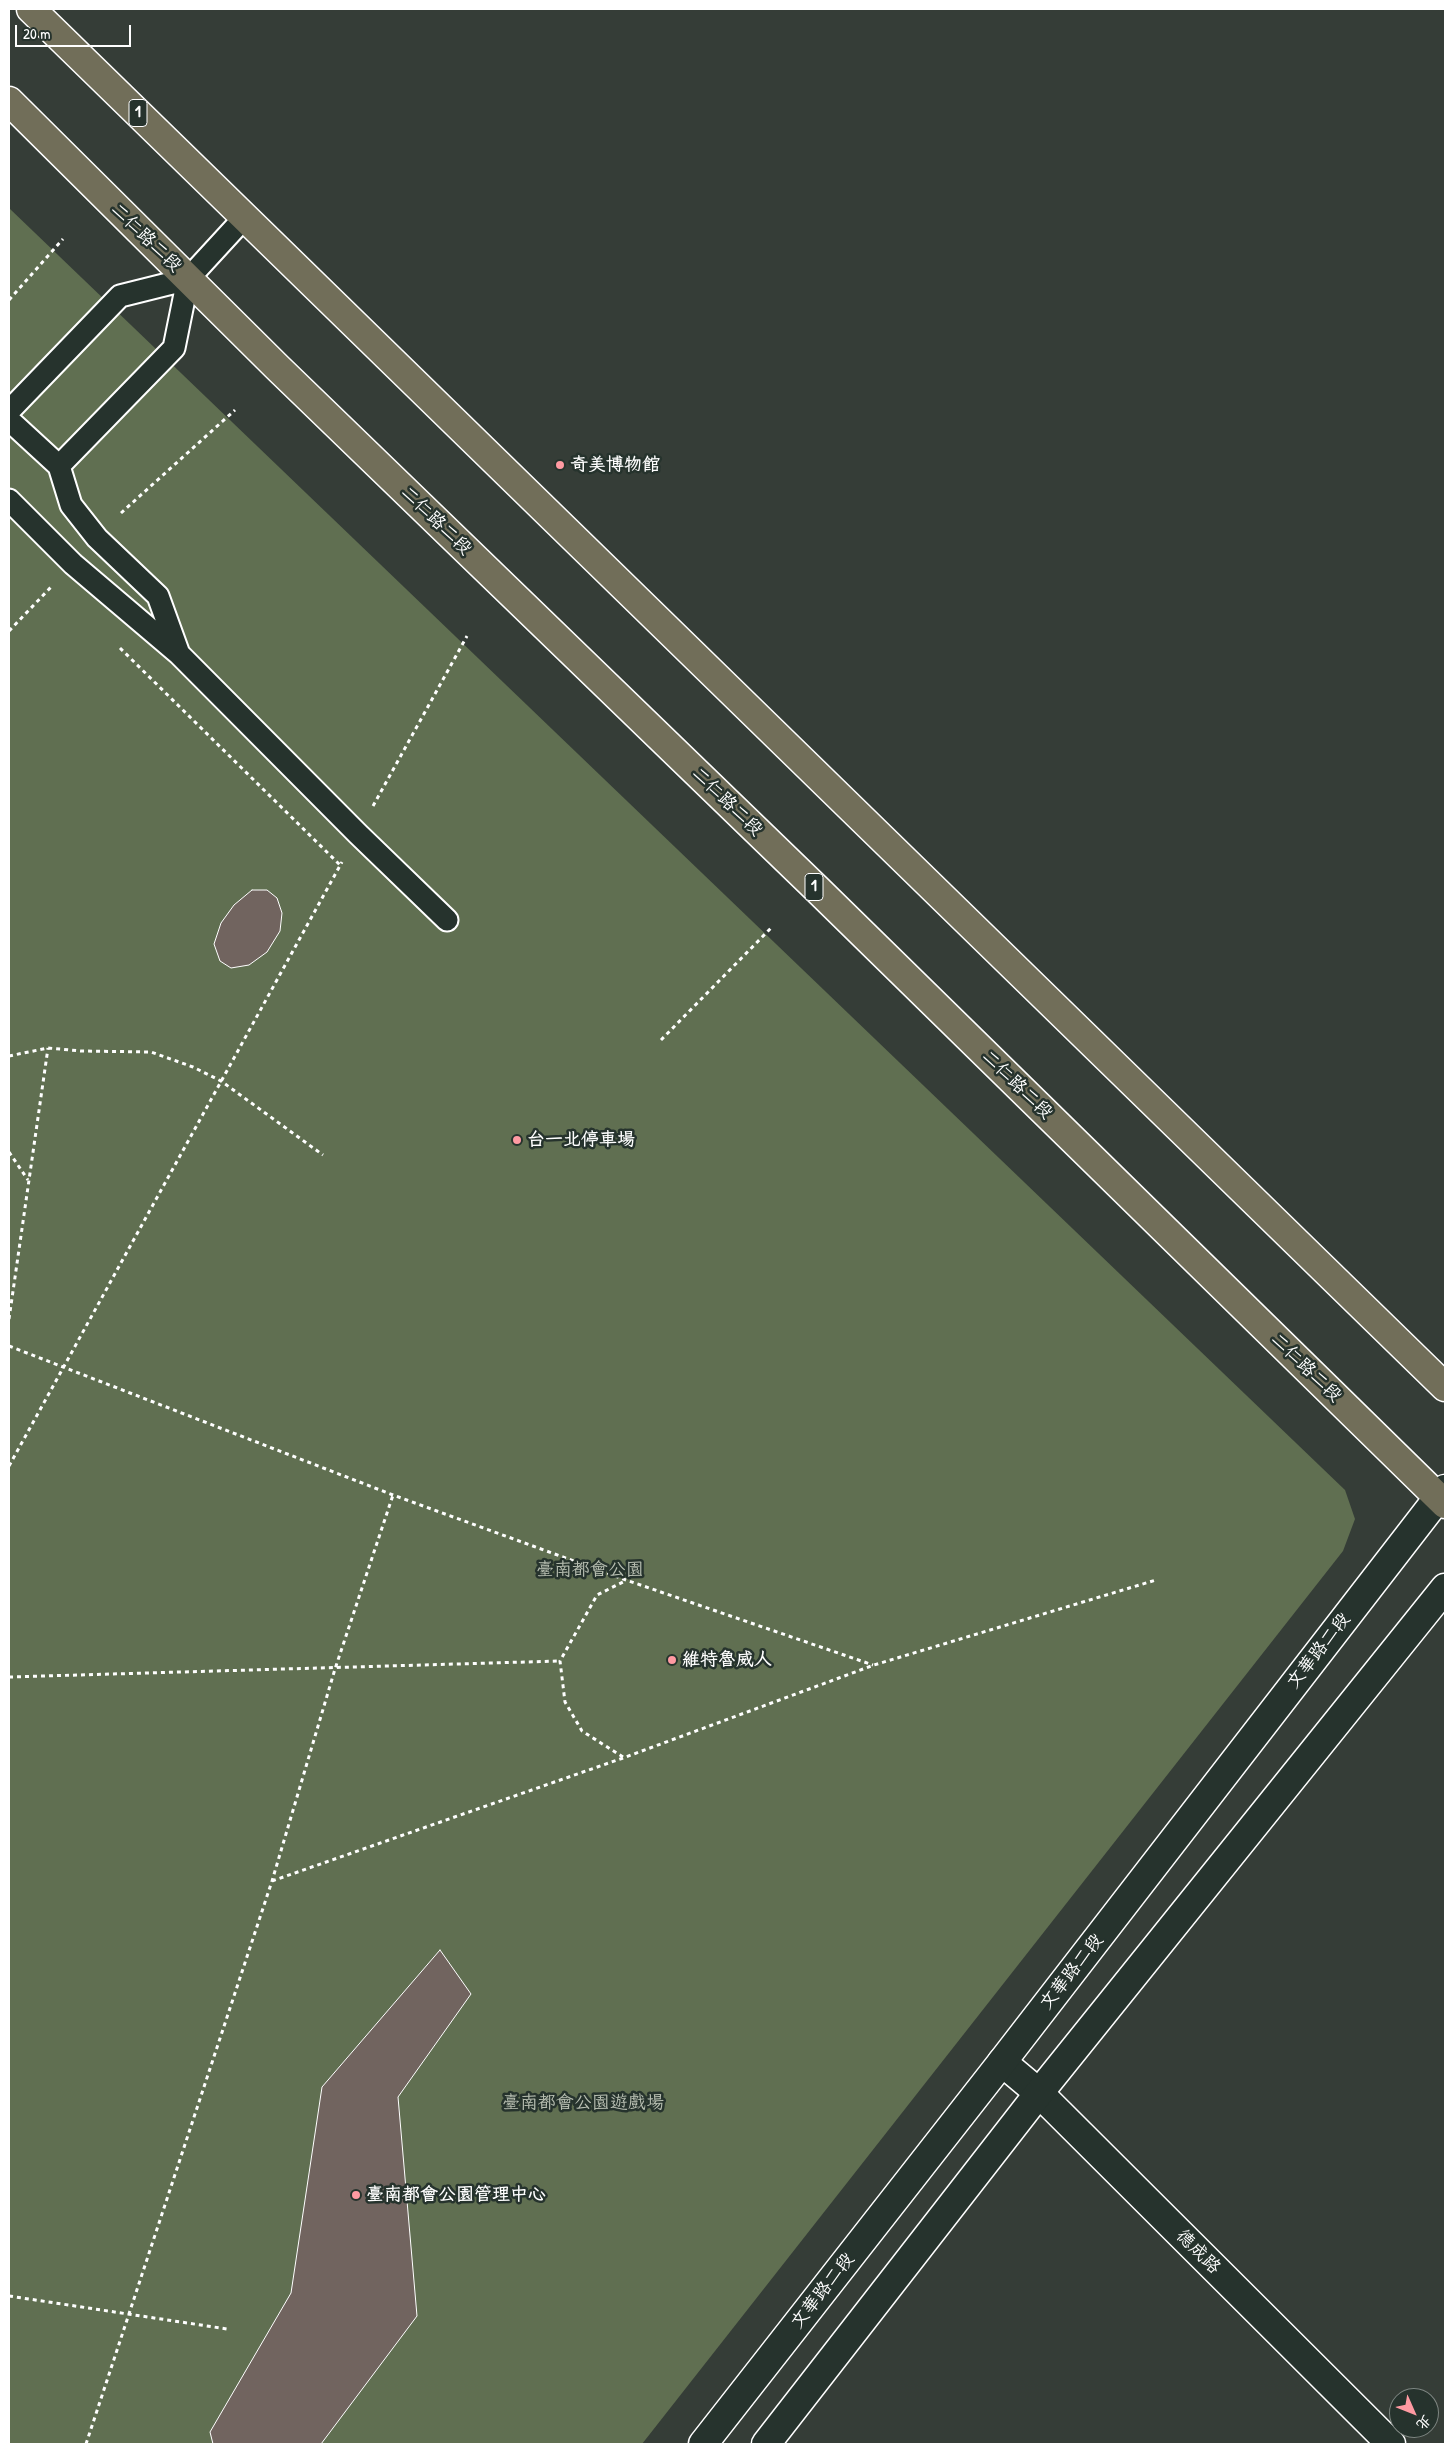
<!DOCTYPE html>
<meta charset="utf-8">
<style>
body{margin:0}
#map{position:relative;width:1454px;height:2453px;overflow:hidden;background:#353d37;font-family:"Patrick Hand","LXGW WenKai TC",sans-serif}
canvas{display:block}
.frame{position:absolute;inset:0;border:10px solid #fff;pointer-events:none}
.north{position:absolute;left:1389px;top:2388px;width:50px;height:50px;box-sizing:border-box;background:#26332d;border:1px solid #7d8581;border-radius:50%;rotate:134deg;font-size:14px;font-weight:700;line-height:20px;text-align:center;color:#fff}
.north::after{content:'';display:block;margin:auto;width:18px;height:22px;background:#ff9aa2;clip-path:polygon(50% 0,100% 100%,50% 72%,0 100%)}
.scale{position:absolute;left:15px;top:25px;width:116px;height:22px;box-sizing:border-box;border:2px solid #fff;border-top:0;padding-left:6px;font-size:15px;line-height:18px;white-space:nowrap;color:#fff;-webkit-text-stroke:4px #26332d;paint-order:stroke}
</style>
<div id="map">
<canvas width="1454" height="2453"></canvas>
<div class="frame"></div>
<div class="north">北</div>
<div class="scale">20 m</div>
</div>
<script>
const g = document.querySelector('canvas').getContext('2d');
g.lineJoin = 'round';
function paint(path, color) { g.fillStyle = color; g.fill(path, 'evenodd'); }
const toPath = rows => new Path2D(rows.map(r => 'M' + r).join(''));
function stroke(path, color, width, dash) { g.strokeStyle = color; g.lineWidth = width; g.lineCap = dash ? 'butt' : 'round'; g.setLineDash(dash || []); g.stroke(path); }
function write(font, color, halo, rows, align = 'center') {
  g.font = font + ' "Patrick Hand","LXGW WenKai TC",sans-serif'; g.lineWidth = 5; g.setLineDash([]); g.textBaseline = 'middle'; g.strokeStyle = halo; g.fillStyle = color; for (const [text, x, y, turn = 0] of rows) {
    g.save(); g.translate(x, y); g.rotate((+turn || 0) * Math.PI / 180); g.textAlign = isNaN(turn) ? turn : align; if (halo) g.strokeText(text, 0, 0); g.fillText(text, 0, 0); g.restore();
  }
}
const green = toPath([
 [9,208,1345,1490,1355,1519,1343,1551,642,2444,9,2444]
]);
const building = toPath([
 [252,890,267,890,277,898,282,913,280,931,267,952,249,965,231,968,220,961,214,944,221,923,234,905,252,890],
 [440,1950,471,1994,398,2097,417,2316,321,2444,213,2444,210,2432,291,2293,322,2087,440,1950]
]);
const path = toPath([
 [9,300,63,239],
 [121,513,235,410],
 [9,631,52,586],
 [120,648,340,865],
 [373,806,467,636],
 [661,1040,771,928],
 [9,1056,48,1048,81,1051,151,1052,193,1067,221,1081,323,1155],
 [9,1152,28,1180],
 [9,1319,48,1048],
 [9,1346,393,1495,626,1580,873,1665],
 [9,1466,342,862],
 [9,1677,560,1661],
 [623,1757,582,1731,565,1702,560,1661,597,1595,625,1581],
 [272,1881,623,1758,874,1665,1156,1580],
 [9,2296,227,2329],
 [86,2444,272,1881,335,1669,393,1495]
]);
const service = toPath([
 [9,411,120,296,188,279],
 [9,420,59,466,71,505,97,538,158,596,179,654],
 [59,466,174,348,188,279,244,218],
 [9,500,73,564,179,654,358,834,447,920]
]);
const minor = toPath([
 [1002,2062,1039,2093,1391,2444]
]);
const tertiary = toPath([
 [703,2444,1002,2062,1445,1489],
 [766,2444,1039,2093,1445,1588]
]);
const primary = toPath([
 [31,9,1445,1387],
 [9,101,277,367,816,888,1445,1504]
]);
const markers = [
 [560,465,5,"#ff9aa2"],
 [517,1140,5,"#ff9aa2"],
 [672,1660,5,"#ff9aa2"],
 [356,2195,5,"#ff9aa2"]
];
const shields = [
 [138,113,18],
 [814,887,18]
];
const shieldNames = [
 ["1",138,113],
 ["1",814,887]
];
const streetNames = [
 ["二仁路二段",146,238,44],
 ["二仁路二段",436,521,44],
 ["二仁路二段",727,802,44],
 ["二仁路二段",1017,1085,44],
 ["二仁路二段",1306,1368,44],
 ["文華路二段",1319,1651,-52],
 ["文華路二段",1072,1972,-52],
 ["德成路",1198,2252,45],
 ["文華路二段",823,2291,-52]
];
const poiNames = [
 ["奇美博物館",570,465],
 ["台一北停車場",527,1140],
 ["維特魯威人",682,1660],
 ["臺南都會公園管理中心",366,2195]
];
const parkNames = [
 ["臺南都會公園",590,1570],
 ["臺南都會公園遊戲場",583,2103]
];
paint(green, '#606f51');
paint(building, '#71645f');
stroke(building, '#fff', 1);
stroke(service, '#fff', 25);
stroke(minor, '#fff', 31);
stroke(tertiary, '#fff', 31);
stroke(primary, '#fff', 31);
stroke(path, '#fff', 3, [4, 4]);
stroke(service, '#26332d', 21);
stroke(minor, '#26332d', 28);
stroke(tertiary, '#26332d', 28);
stroke(primary, '#716e59', 28);
for (const [x, y, r, color] of markers) { const dot = new Path2D(); dot.arc(x, y, r, 0, 2 * Math.PI); g.fillStyle = color; g.fill(dot); stroke(dot, '#26332d', 2); }
for (const [x, y, w] of shields) { const box = new Path2D(); box.roundRect(x - w / 2, y - 13.5, w, 27, 4); g.fillStyle = '#26332d'; g.fill(box); stroke(box, '#fff', 1); }
write('bold 16px', '#fff', null, shieldNames);
write('18px', '#fff', '#26332d', streetNames);
write('bold 18px', '#fff', '#26332d', poiNames, 'left');
write('18px', '#b7beb1', '#26332d', parkNames);
</script>
